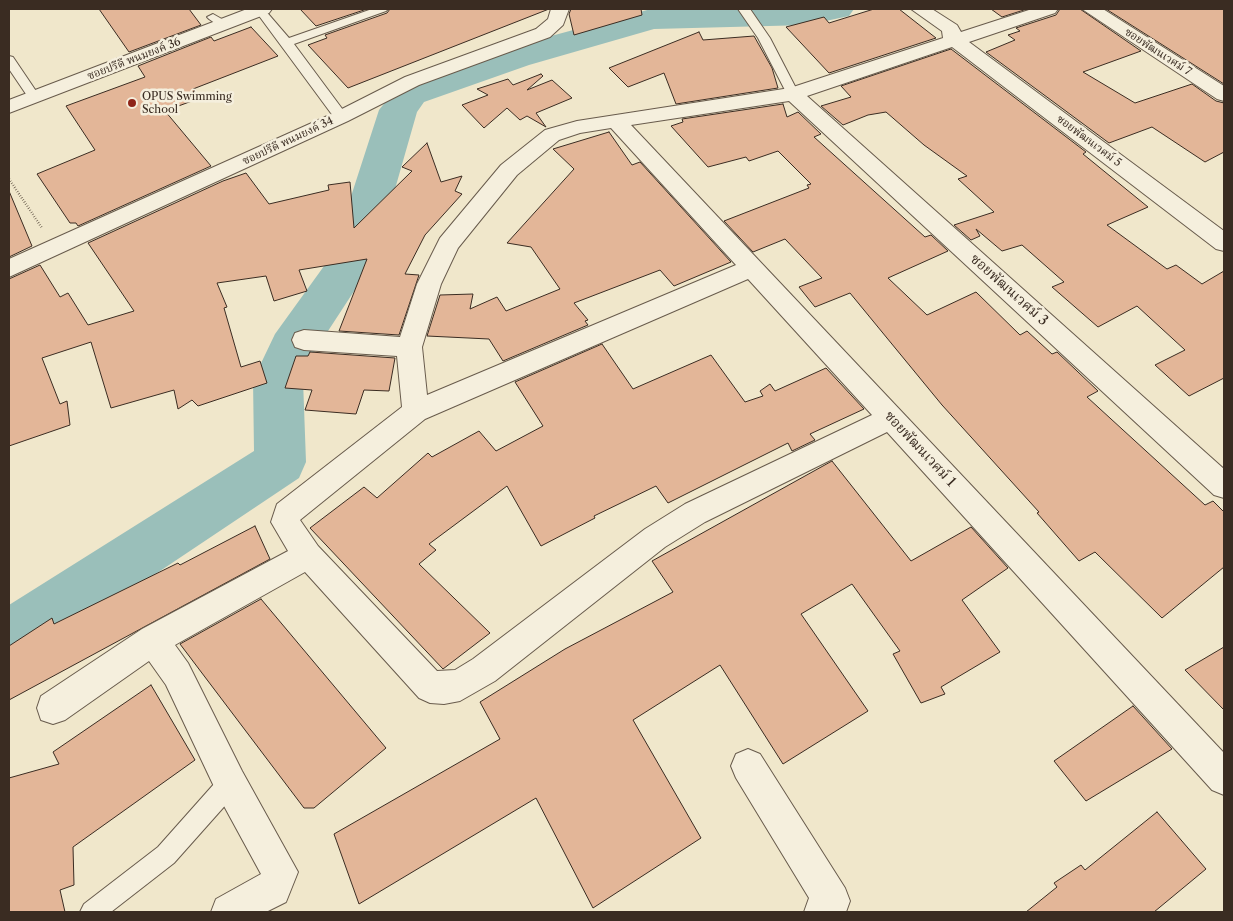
<!DOCTYPE html>
<meta charset="utf-8">
<style>
body{margin:0}
#map{position:relative;width:1233px;height:921px;overflow:hidden;background:#f0e7cb;font-family:"Libre Caslon Text",serif}
canvas{display:block}
.frame{position:absolute;inset:0;border:10px solid #3a2c22;pointer-events:none}
</style>
<div id="map">
<canvas width="1233" height="921"></canvas>
<div class="frame"></div>
</div>
<script>
const g = document.querySelector('canvas').getContext('2d');
g.lineJoin = 'round';
const toPath = rows => new Path2D(rows.map(r => 'M' + r).join(''));
function paint(path, color) { g.fillStyle = color; g.fill(path, 'evenodd'); }
function stroke(path, color, width, dash) { g.strokeStyle = color; g.lineWidth = width; g.lineCap = dash ? 'butt' : 'round'; g.setLineDash(dash || []); g.stroke(path); }
function write(font, color, halo, rows, align = 'center') {
  g.font = font + ' "Libre Caslon Text","Noto Serif Thai",serif'; g.lineWidth = 5; g.setLineDash([]); g.textBaseline = 'middle'; g.strokeStyle = halo; g.fillStyle = color; for (const [text, x, y, turn = 0] of rows) {
    g.save(); g.translate(x, y); g.rotate((+turn || 0) * Math.PI / 180); g.textAlign = isNaN(turn) ? turn : align; if (halo) g.strokeText(text, 0, 0); g.fillText(text, 0, 0); g.restore();
  }
}
const river = toPath([
 [651,9,854,9,849,16,807,25,654,29,529,65,424,102,417,112,375,259,313,354,303,380,306,462,299,478,30,658,9,667,9,605,254,451,253,380,275,334,332,255,379,110,398,86,503,49,651,9]
]);
const building = toPath([
 [99,9,189,9,201,25,129,52,99,9],
 [300,9,367,9,316,26,300,9],
 [390,9,549,9,348,88,308,45,327,38,325,35,387,13,390,9],
 [571,9,641,9,642,15,574,35,569,14,571,9],
 [874,9,899,9,936,38,829,73,786,27,824,17,829,23,874,9],
 [991,9,1027,9,1002,17,991,9],
 [1060,9,1080,9,1141,51,1083,72,1135,103,1192,84,1216,101,1224,103,1224,152,1205,162,1152,127,1109,143,986,52,1015,40,1008,35,1020,31,1016,28,1056,15,1060,9],
 [1106,9,1224,9,1224,84,1106,9],
 [251,27,278,56,193,89,200,98,165,111,211,166,78,226,76,223,70,223,37,174,95,150,66,106,145,77,138,66,211,37,214,41,251,27],
 [699,32,703,40,754,36,772,68,778,88,676,104,664,73,628,87,609,68,699,32],
 [951,49,1086,152,1083,154,1148,207,1107,225,1167,269,1176,265,1202,284,1224,271,1224,378,1189,396,1155,365,1185,350,1137,306,1098,327,1052,287,1064,282,1022,245,1002,251,976,229,980,236,971,240,954,225,994,212,958,179,967,176,924,145,886,112,868,115,843,125,821,106,851,97,841,86,951,49],
 [541,74,543,76,527,90,552,80,572,98,536,113,546,127,527,116,520,120,507,108,484,128,462,105,488,95,477,89,508,79,513,85,541,74],
 [783,104,787,117,798,112,821,134,814,137,925,237,931,235,948,251,888,278,927,315,976,292,1020,335,1027,331,1052,354,1057,352,1098,391,1087,397,1205,505,1213,501,1224,512,1224,567,1162,618,1095,552,1079,561,1037,513,1039,512,942,405,850,293,815,307,799,287,822,278,785,239,753,252,724,221,809,188,807,185,811,184,778,151,749,161,746,157,708,167,671,126,683,122,682,119,783,104],
 [609,132,632,165,640,162,731,262,674,286,660,270,574,303,588,320,585,321,588,325,503,361,489,339,427,336,440,295,473,294,470,309,497,297,506,311,560,289,531,247,507,243,574,169,553,149,609,132],
 [427,143,441,182,462,176,455,191,462,194,425,235,405,274,419,275,399,335,339,331,367,259,299,270,307,291,274,301,266,276,217,283,227,307,224,308,241,367,260,361,267,383,198,406,192,400,178,409,174,390,111,408,91,342,42,358,60,404,67,401,70,425,9,446,9,279,40,265,60,297,68,293,88,325,134,311,88,243,223,181,246,173,269,204,329,190,328,185,350,182,354,228,412,171,402,167,427,143],
 [9,191,32,246,9,257,9,191],
 [602,344,633,389,711,355,745,402,763,396,760,391,770,384,775,391,826,368,864,409,810,434,815,440,792,451,788,443,668,503,656,486,594,516,595,518,541,546,507,486,429,544,436,550,419,564,490,633,443,669,310,528,364,487,377,498,428,453,432,457,479,431,496,451,543,426,515,382,602,344],
 [310,352,395,358,389,391,364,390,356,414,305,410,312,390,285,388,296,356,308,356,310,352],
 [832,461,911,561,971,527,1008,568,962,600,1000,652,941,687,945,694,921,703,893,654,900,651,852,584,801,614,868,711,783,764,720,665,633,720,701,838,593,908,536,798,359,904,334,834,500,739,480,702,565,649,673,592,652,561,832,461],
 [255,526,270,559,9,700,9,646,52,618,54,624,178,563,180,565,255,526],
 [261,599,386,748,314,808,304,808,180,644,261,599],
 [1224,647,1224,710,1185,670,1224,647],
 [151,685,195,760,73,847,74,885,60,890,65,912,9,912,9,778,59,764,53,752,151,685],
 [1133,706,1172,749,1086,801,1054,761,1133,706],
 [1157,812,1206,869,1154,912,1026,912,1057,887,1054,883,1081,865,1085,870,1157,812]
]);
const path = toPath([
 [9,179,42,228]
]);
const service = toPath([
 [254,9,264,9,289,38,372,9,388,9,386,11,294,44,346,114,347,117,346,120,336,120,254,9],
 [738,9,750,9,770,38,799,94,797,97,793,98,787,94,758,38,738,9],
 [213,14,227,22,227,26,219,26,209,19,207,17,213,14],
 [9,56,13,57,38,94,40,97,38,100,30,100,9,69,9,56],
 [230,772,238,775,241,783,238,791,174,863,111,912,80,912,84,904,158,847,222,775,230,772]
]);
const minor = toPath([
 [247,9,272,9,269,13,9,113,9,100,247,9],
 [551,9,569,9,563,25,550,37,419,85,348,121,9,277,9,259,334,113,405,77,536,29,548,19,551,9],
 [911,9,932,9,957,25,961,32,1032,9,1058,9,1055,13,969,42,1224,231,1224,251,1216,249,952,47,807,96,1224,469,1224,498,1214,495,789,101,631,125,1224,753,1224,795,1212,790,887,432,705,522,665,547,495,681,460,701,444,704,430,703,419,698,305,572,175,645,188,663,242,771,298,872,286,902,266,912,211,912,216,899,261,874,218,795,166,685,149,661,65,720,53,724,41,720,37,708,41,696,142,629,288,551,271,522,277,504,402,407,397,356,304,350,295,347,292,340,295,333,304,330,400,337,417,284,440,238,501,165,545,130,577,121,790,88,943,38,942,31,911,9],
 [611,128,736,265,427,395,422,347,441,284,458,248,517,175,559,140,580,133,611,128],
 [748,279,872,415,685,504,645,529,473,659,455,670,437,671,318,546,300,520,425,419,748,279],
 [1082,9,1103,9,1224,86,1224,101,1217,99,1082,9],
 [748,749,760,754,845,888,850,901,846,912,804,912,809,898,736,778,731,766,736,754,748,749]
]);
const markers = [
 [132,103,5,"#8f2418"]
];
const farStreetnames = [
 ["ซอยพัฒนเวศม์ 7",1158,52,33],
 ["ซอยปรีดี พนมยงค์ 36",134,59,-21],
 ["ซอยปรีดี พนมยงค์ 34",288,141,-25],
 ["ซอยพัฒนเวศม์ 5",1089,141,37]
];
const farPoinames = [
 ["OPUS Swimming",142,97],
 ["School",142,110]
];
const streetNames = [
 ["ซอยพัฒนเวศม์ 3",1009,290,42],
 ["ซอยพัฒนเวศม์ 1",920,449,47]
];
paint(river, '#9abfba');
paint(building, '#e3b698');
stroke(building, '#3a2c22', 1);
stroke(service, '#685b4c', 2);
stroke(minor, '#685b4c', 2);
stroke(path, '#3a2c22', 2.5, [0.5, 2]);
paint(service, '#f5efdd');
paint(minor, '#f5efdd');
for (const [x, y, r, color] of markers) { const dot = new Path2D(); dot.arc(x, y, r, 0, 2 * Math.PI); g.fillStyle = color; g.fill(dot); stroke(dot, '#f5efdd', 2); }
write('11px', '#3a2c22', '#f5efdd', farStreetnames);
write('11px', '#3a2c22', '#f5efdd', farPoinames, 'left');
write('14px', '#3a2c22', '#f5efdd', streetNames);
</script>
